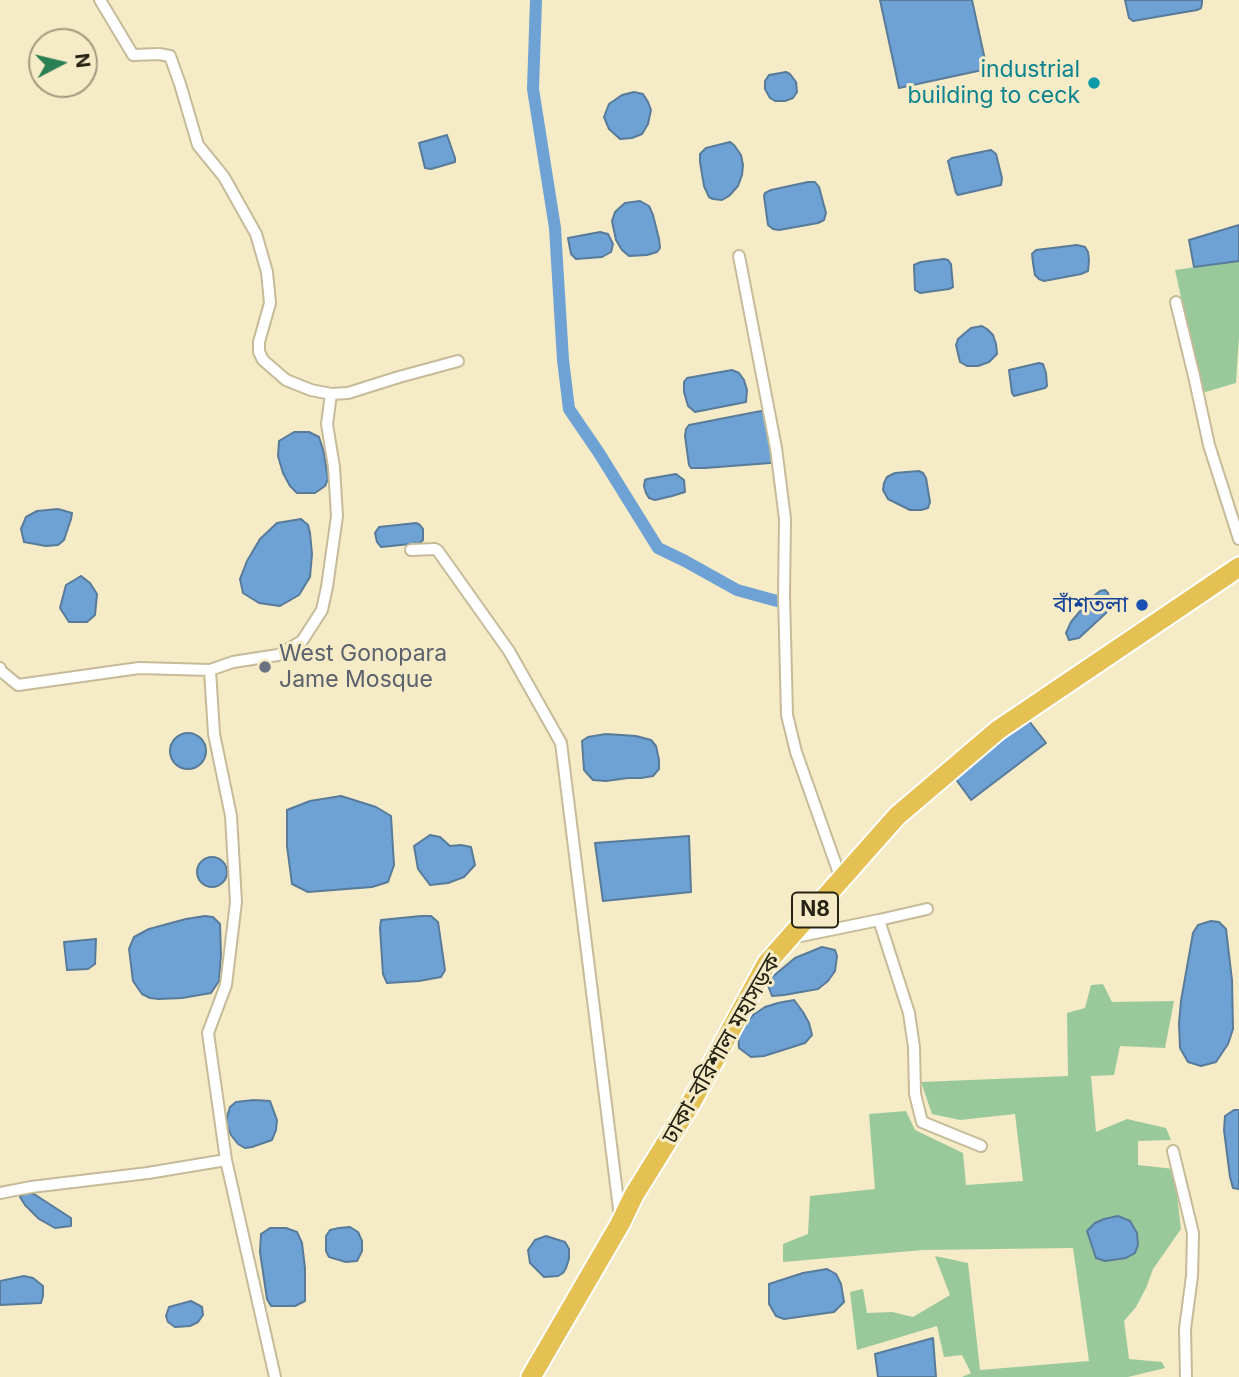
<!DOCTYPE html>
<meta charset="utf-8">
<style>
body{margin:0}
#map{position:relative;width:1239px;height:1377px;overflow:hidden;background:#f5ebc6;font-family:Inter,sans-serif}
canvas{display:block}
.north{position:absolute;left:28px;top:28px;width:70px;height:70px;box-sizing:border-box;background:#f5ebc6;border:2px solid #a29b7f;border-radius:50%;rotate:83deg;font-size:19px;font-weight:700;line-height:28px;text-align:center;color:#262214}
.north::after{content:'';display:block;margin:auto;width:24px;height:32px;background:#2a8053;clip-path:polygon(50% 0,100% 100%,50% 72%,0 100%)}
</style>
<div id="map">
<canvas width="1239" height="1377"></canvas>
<div class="north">N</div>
</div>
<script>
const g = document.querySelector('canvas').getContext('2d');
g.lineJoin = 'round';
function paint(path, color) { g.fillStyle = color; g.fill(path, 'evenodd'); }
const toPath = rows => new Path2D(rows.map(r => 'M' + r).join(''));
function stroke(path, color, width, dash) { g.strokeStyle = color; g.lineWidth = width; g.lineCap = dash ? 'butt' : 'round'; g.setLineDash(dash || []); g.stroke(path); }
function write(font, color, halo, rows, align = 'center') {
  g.font = font + ' Inter,"Noto Sans Bengali",sans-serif'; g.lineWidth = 6; g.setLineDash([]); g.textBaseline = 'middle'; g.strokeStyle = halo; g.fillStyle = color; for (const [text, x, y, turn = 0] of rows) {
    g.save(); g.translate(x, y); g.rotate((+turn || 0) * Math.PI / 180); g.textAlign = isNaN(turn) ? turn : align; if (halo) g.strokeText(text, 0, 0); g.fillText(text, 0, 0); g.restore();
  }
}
const green = toPath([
 [1239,261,1239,336,1236,383,1202,393,1175,270],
 [1103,984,1112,1002,1174,1001,1165,1048,1120,1046,1114,1075,1091,1076,1096,1132,1127,1119,1166,1128,1171,1140,1138,1141,1138,1165,1174,1169,1181,1229,1153,1269,1146,1288,1136,1307,1124,1321,1129,1359,1162,1362,1165,1368,1128,1377,962,1377,971,1373,962,1355,944,1357,937,1326,857,1350,850,1292,863,1289,867,1313,892,1312,913,1317,950,1295,935,1256,968,1263,980,1370,1089,1361,1073,1248,923,1250,783,1262,783,1244,808,1234,810,1196,875,1189,869,1114,906,1111,915,1130,963,1153,966,1185,1023,1181,1015,1114,960,1120,932,1114,921,1082,1068,1076,1067,1013,1085,1008,1091,985]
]);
const water = toPath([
 [880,0,972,0,987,69,899,88,880,0],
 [1125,0,1202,0,1202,3,1201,8,1197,10,1133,21,1129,18,1125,0],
 [786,72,790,74,796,82,797,92,793,98,785,101,775,101,770,98,765,89,765,81,769,75,786,72],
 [634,92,643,94,648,102,651,110,648,124,642,134,632,138,620,139,609,129,604,117,609,104,622,95,634,92],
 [447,135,455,158,455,162,431,169,425,168,419,143,447,135],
 [730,142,734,145,741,155,743,165,742,175,738,186,729,196,722,200,713,199,709,197,704,186,700,162,700,154,706,148,730,142],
 [991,150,996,154,1002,178,1001,185,958,195,956,193,948,161,952,158,991,150],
 [808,182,815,182,819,187,826,213,824,220,818,223,779,230,773,229,768,225,764,196,765,193,771,190,808,182],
 [640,201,649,206,653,215,659,239,660,248,657,252,647,255,629,256,622,250,616,240,612,221,615,212,625,203,640,201],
 [1239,225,1239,261,1194,267,1189,240,1239,225],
 [600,232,608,234,613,244,611,252,602,257,576,259,571,254,568,238,600,232],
 [1077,245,1085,247,1088,252,1089,260,1088,271,1081,274,1044,281,1039,279,1035,275,1033,263,1032,254,1036,250,1077,245],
 [944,259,948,260,951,264,953,287,949,289,920,293,915,290,914,265,921,262,944,259],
 [982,326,987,329,993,335,996,344,997,354,989,362,978,366,967,366,960,362,956,345,958,339,971,328,982,326],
 [1039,363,1043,364,1046,373,1047,386,1045,388,1014,396,1012,393,1009,370,1039,363],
 [732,370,739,373,744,380,747,390,746,402,695,412,688,406,684,392,684,382,687,378,732,370],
 [761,411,765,412,774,461,770,463,705,468,691,468,689,465,685,436,686,429,689,425,761,411],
 [294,432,309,432,319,437,324,453,328,479,325,486,315,493,297,493,290,486,283,473,278,456,279,441,294,432],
 [919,471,923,473,926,478,930,502,928,508,921,510,910,510,888,499,883,490,884,483,887,477,895,473,919,471],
 [676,474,684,480,685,492,672,496,655,500,649,498,646,493,644,486,645,480,647,479,676,474],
 [58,509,72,513,71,519,64,540,58,545,46,546,24,542,21,529,26,517,37,511,58,509],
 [301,519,308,525,310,533,312,554,310,577,299,595,280,606,259,603,243,593,240,579,247,561,260,539,277,523,301,519],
 [416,523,420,525,423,529,423,540,420,543,381,547,377,542,375,533,379,527,416,523],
 [81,576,90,583,97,594,95,615,87,622,69,622,60,608,66,585,81,576],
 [1105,590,1108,593,1111,604,1106,613,1079,638,1069,640,1066,633,1071,622,1091,598,1100,591,1105,590],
 [1026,717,1046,743,971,800,952,774,1026,717],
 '170 751a18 18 0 1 1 36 0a18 18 0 1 1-36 0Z',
 [606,734,636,736,651,740,656,746,659,760,659,769,653,776,641,778,628,778,606,781,593,780,584,770,582,741,588,737,606,734],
 [341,796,376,807,391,816,394,865,388,882,372,887,308,892,292,884,287,846,287,810,310,801,341,796],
 [430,835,440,837,450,846,461,845,471,847,475,865,464,877,448,883,430,885,418,869,414,846,430,835],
 [689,836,691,892,603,901,595,843,689,836],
 '197 872a15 15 0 1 1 30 0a15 15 0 1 1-30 0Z',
 [205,916,213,917,220,924,221,955,219,981,211,993,182,998,159,999,150,998,142,994,133,981,129,949,134,937,149,929,186,919,205,916],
 [421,916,431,916,438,922,445,970,441,977,419,981,387,983,383,974,380,928,381,920,421,916],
 [1211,921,1219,922,1226,929,1232,980,1233,1029,1228,1044,1216,1062,1201,1066,1188,1062,1180,1048,1179,1023,1181,1001,1193,933,1198,925,1211,921],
 [96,939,95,964,88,969,67,970,64,942,96,939],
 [822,947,835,950,837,956,835,971,828,981,818,989,784,995,772,996,767,983,771,978,795,958,822,947],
 [794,1000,803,1012,809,1023,812,1035,805,1043,764,1056,751,1057,739,1048,738,1031,753,1015,765,1007,778,1003,794,1000],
 [254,1100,270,1101,277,1120,276,1130,272,1140,252,1147,245,1148,238,1144,231,1135,227,1125,227,1117,230,1107,236,1102,254,1100],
 [1234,1110,1239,1110,1239,1189,1233,1188,1230,1177,1224,1130,1225,1116,1234,1110],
 [27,1192,34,1194,71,1218,71,1226,55,1228,39,1219,25,1205,20,1197,27,1192],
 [1118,1216,1130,1221,1137,1233,1138,1245,1135,1253,1126,1258,1105,1261,1096,1258,1087,1231,1095,1223,1104,1219,1118,1216],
 [350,1227,358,1232,362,1241,362,1251,357,1261,346,1262,329,1257,326,1251,326,1236,330,1230,339,1228,350,1227],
 [270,1228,286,1228,297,1232,302,1243,305,1268,305,1301,295,1306,271,1306,267,1299,260,1252,261,1234,270,1228],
 [546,1236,565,1242,569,1249,569,1259,566,1268,563,1273,558,1276,544,1277,530,1263,528,1250,535,1240,546,1236],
 [827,1269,836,1274,841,1284,844,1302,834,1312,784,1319,776,1316,769,1304,769,1284,803,1273,827,1269],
 [24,1276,33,1278,43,1286,43,1296,41,1303,0,1305,0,1281,24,1276],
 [191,1301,202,1307,203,1315,198,1322,190,1326,175,1327,168,1322,166,1316,169,1307,191,1301],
 [933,1338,936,1377,878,1377,875,1354,933,1338]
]);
const canal = toPath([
 [536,0,533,89,555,228,563,360,569,409,599,453,658,548,685,561,737,590,777,601]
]);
const street = toPath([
 [100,0,133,55,159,54,170,56,180,84,198,145,224,177,256,234,267,272,270,303,259,342,259,352,263,360,286,380,311,390,331,394,348,393,399,377,458,361],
 [739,256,776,448,785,519,784,595,787,715,796,752,841,879],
 [1176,302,1194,376,1209,445,1239,539],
 [411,550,435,549,438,551,509,651,561,743,620,1217],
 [0,668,1,671,18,685,139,668,210,670,233,662,278,655,302,641,322,610,327,587,337,516,334,467,327,424,331,394],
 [210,670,214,734,231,816,236,902,226,985,208,1033,226,1160,275,1377],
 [879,920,927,909],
 [791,938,879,920,909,1013,914,1047,915,1094,922,1122,981,1146],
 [1173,1151,1193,1233,1192,1276,1185,1329,1186,1377],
 [0,1193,31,1187,148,1173,226,1160]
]);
const highway = toPath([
 [531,1377,620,1224,634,1195,691,1103,767,963,897,816,998,730,1239,567]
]);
const markers = [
 [1094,83,7,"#0f9aa8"],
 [1142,605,7,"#1a4fb4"],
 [265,667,7,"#6b7280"]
];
const shields = [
 [815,910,46]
];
const shieldNames = [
 ["N8",815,910]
];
const cultureNames = [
 ["industrial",1080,70],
 ["building to ceck",1080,96]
];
const transitNames = [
 ["বাঁশতলা",1128,605]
];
const worshipNames = [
 ["West Gonopara",279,654],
 ["Jame Mosque",279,680]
];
const streetNames = [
 ["ঢাকা-বরিশাল মহাসড়ক",722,1049,-60]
];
paint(green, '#99c99a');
paint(water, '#6ea1d4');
stroke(water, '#587b9a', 2);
stroke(canal, '#6ea1d4', 12);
stroke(street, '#c5bb98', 14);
stroke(highway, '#fff', 23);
stroke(street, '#fff', 10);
stroke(highway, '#e4c152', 19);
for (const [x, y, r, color] of markers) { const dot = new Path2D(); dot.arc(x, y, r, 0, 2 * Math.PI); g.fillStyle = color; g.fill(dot); stroke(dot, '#f5ebc6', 2.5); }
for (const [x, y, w] of shields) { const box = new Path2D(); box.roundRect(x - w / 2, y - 17.5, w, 35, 5); g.fillStyle = '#f5ebc6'; g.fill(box); stroke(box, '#262214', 2); }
write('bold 21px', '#262214', null, shieldNames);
write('23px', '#0d838f', '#f5ebc6', cultureNames, 'right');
write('23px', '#164399', '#f5ebc6', transitNames, 'right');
write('23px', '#5b616d', '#f5ebc6', worshipNames, 'left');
write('23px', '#262214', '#f5ebc6', streetNames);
</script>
